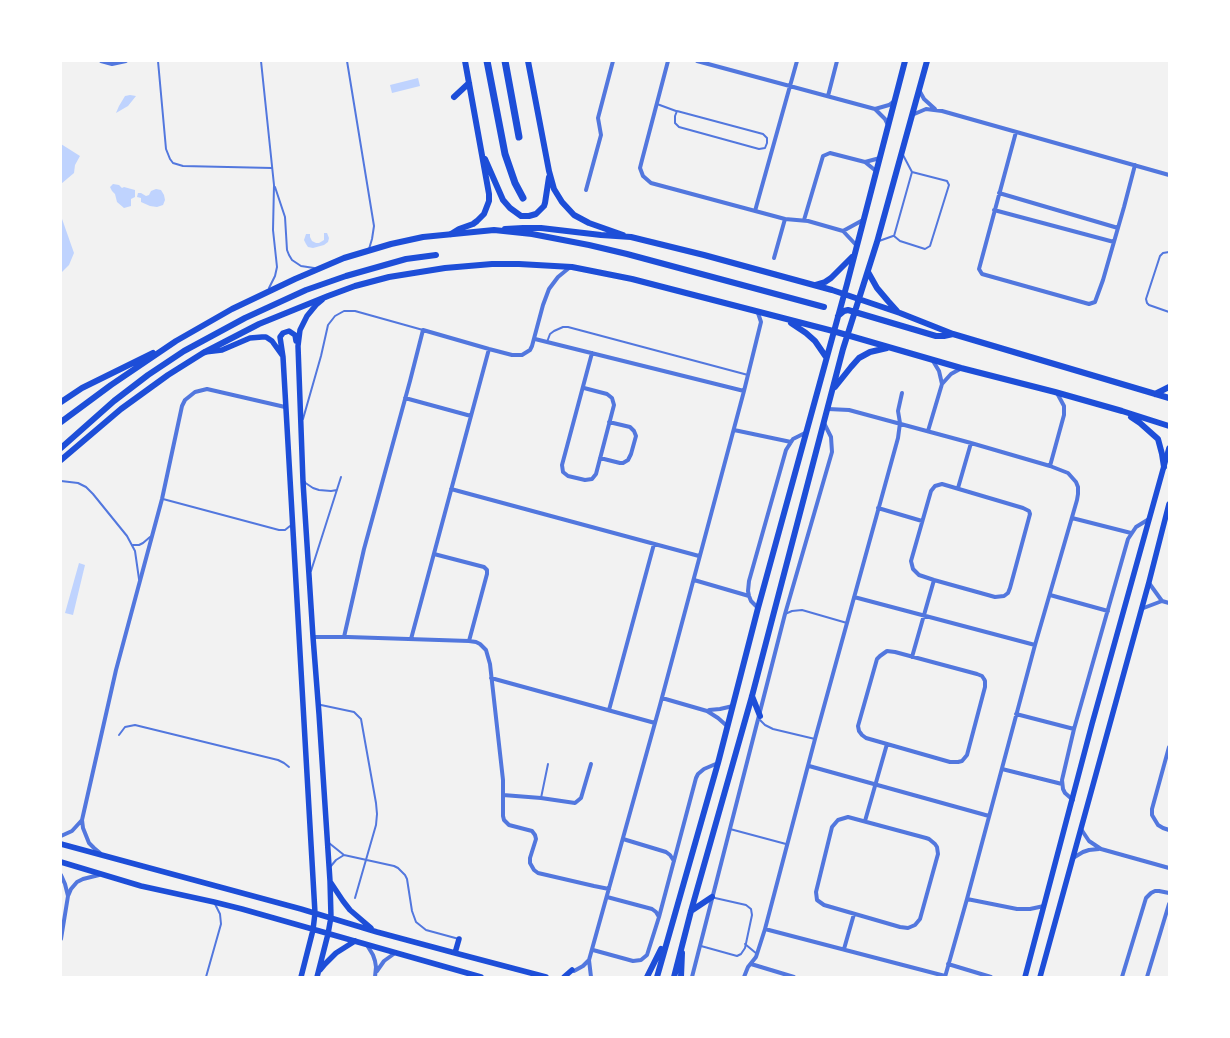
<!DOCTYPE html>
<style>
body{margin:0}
#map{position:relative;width:1230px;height:1038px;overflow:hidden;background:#f2f2f2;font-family:"Noto Sans",sans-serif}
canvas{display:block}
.frame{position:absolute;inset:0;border:62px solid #fff;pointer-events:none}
</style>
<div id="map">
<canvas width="1230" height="1038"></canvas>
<div class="frame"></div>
</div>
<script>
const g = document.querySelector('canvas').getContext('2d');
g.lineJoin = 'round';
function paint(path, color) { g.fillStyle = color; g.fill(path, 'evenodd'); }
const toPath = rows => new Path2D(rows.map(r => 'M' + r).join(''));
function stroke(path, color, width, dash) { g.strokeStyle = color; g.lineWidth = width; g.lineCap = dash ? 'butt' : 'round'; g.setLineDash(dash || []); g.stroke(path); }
const water = toPath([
 [418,78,420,86,392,93,390,85],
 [130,95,136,96,128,106,116,113,119,106,125,96],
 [61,144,80,156,75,165,74,173,61,184],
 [113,184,119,185,122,188,124,187,135,190,135,197,131,199,131,206,124,208,117,202,115,194,112,191,110,187],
 [156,189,161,190,164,195,165,200,163,205,157,207,150,206,141,202,141,198,137,197,138,193,141,193,146,196,149,195,151,191],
 [61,216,74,253,69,265,61,273],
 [324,233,327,233,329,238,328,242,324,245,313,248,308,247,306,244,304,240,306,234,310,234,310,237,312,241,316,243,319,243,324,240],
 [79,563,85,565,73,615,65,613]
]);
const service = toPath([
 [158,61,166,149,170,159,173,163,183,166,272,168],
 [261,61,274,185,273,230,277,267,275,276,269,288],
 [347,61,374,226,372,239,369,249],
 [657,104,676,111],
 [677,111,763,134,767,138,767,143,765,148,759,149,679,127,675,123,675,116,677,111],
 [275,187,285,217,287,250,289,255,292,260,301,266,314,268],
 [894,236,900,241,925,249,930,246,949,185,947,181,912,172],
 [894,236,912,172,903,155],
 [879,241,893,236],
 [1169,252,1163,253,1160,256,1146,299,1147,303,1149,305,1169,312],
 [547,342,550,334,554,331,563,327,568,327,748,375],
 [303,419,321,356,328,325,335,316,344,311,355,311,423,330],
 [61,481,78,483,86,487,93,494,127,536,135,551,139,579],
 [304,482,313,488,319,490,331,491,337,490],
 [163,499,279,530,285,530,290,526],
 [133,545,139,545,143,543,150,537],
 [311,571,341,477],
 [785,614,792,611,802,610,847,623],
 [321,705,354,712,361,719,376,803,377,814,376,825,355,898],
 [759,719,765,725,773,729,815,739],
 [119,735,125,727,135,725,278,760,284,763,289,767],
 [541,798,548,764],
 [730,829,786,844],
 [329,843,344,855,394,866,398,868,405,875,407,879,412,911,416,922,426,930,459,939],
 [331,866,336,860,344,855],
 [745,944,757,954],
 [701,946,737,956,741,954,745,948,752,915,751,909,746,905,715,898],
 [206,977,221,924,220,914,215,904]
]);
const minor = toPath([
 [101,61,112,64,126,61],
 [668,61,642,160,640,168,643,176,651,183,785,219,808,221,843,231,857,246],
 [697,61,875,109,885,119,888,125],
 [919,90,924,99,935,109],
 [828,96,837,61],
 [875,109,889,105,893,102],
 [912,115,926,109,942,111,1169,175],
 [1016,132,979,269,982,274,1089,304,1095,302,1103,280,1124,207,1135,165],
 [865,162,880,158],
 [586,190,601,135,598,118,613,61],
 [999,193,1118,228],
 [994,210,1114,242],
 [755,211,797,61],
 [804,220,823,156,830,153,865,162,876,171],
 [843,231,863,220],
 [774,258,785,219],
 [535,339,744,391],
 [933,361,939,371,942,384],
 [584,388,607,394,612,398,614,405,596,474,592,479,585,480,568,476,563,472,562,465,592,353],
 [405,398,471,416],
 [828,409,849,410,971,443,1050,466,1068,473,1076,482,1078,487,1078,494,1077,500,1035,645,967,899,945,977],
 [734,430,791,442],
 [928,431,942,384,951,374,960,369],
 [600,458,620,463,623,463,628,460,631,454,636,436,634,431,630,427,609,422],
 [1050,466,1064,415,1064,406,1057,393],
 [942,484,1023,508,1029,511,1030,514,1010,588,1008,593,1004,596,995,597,934,580,919,575,913,569,911,561,931,491,935,486,942,484],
 [958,488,971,443],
 [451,489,699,556],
 [878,508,922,521],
 [1072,518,1131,533],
 [434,554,484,567,487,570,487,574,469,641],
 [694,580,749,596],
 [1149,583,1162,601],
 [1050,595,1108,611],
 [854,597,1035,645],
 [758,608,751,601,749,596,748,591,749,581,786,450,793,439,805,433],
 [1141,609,1162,601,1169,603],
 [313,637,348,637,469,641,476,642,480,644,486,650,490,664,503,780,503,816,504,820,509,825,532,831,535,835,536,839,530,858,530,863,534,870,538,873,594,886,609,889],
 [344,637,364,549,410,381,423,330,489,349,512,355,522,355,530,350,532,346,543,305,549,289,558,277,569,268],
 [411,639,489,349],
 [887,651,895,652,977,674,982,676,984,679,985,681,985,687,967,755,962,761,958,762,950,762,866,738,862,735,859,731,858,726,877,659,880,656,887,651],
 [912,657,934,580],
 [491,678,655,723],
 [662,698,707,711,718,718,727,726],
 [609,710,654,544],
 [709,710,720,709,733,706],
 [1016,714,1074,729],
 [1169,747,1152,809,1152,815,1158,825,1163,828,1169,830],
 [809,766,989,816],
 [1002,769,1062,784],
 [503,795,541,798,575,803,581,798,591,764],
 [1073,800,1065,793,1063,789,1062,780,1074,729,1128,539,1136,527,1149,519],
 [848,817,926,838,929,839,935,844,937,847,938,854,920,919,915,925,908,928,900,927,824,905,817,900,816,892,832,827,838,820,848,817],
 [865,821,887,744],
 [1081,829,1089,841,1101,849,1169,868],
 [61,836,72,831,82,820],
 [623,839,666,852,670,855,674,861],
 [100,853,94,848,89,843,83,828,82,820,116,670,162,499,182,406,185,400,195,392,207,389,285,407],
 [1073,858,1083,852,1089,850,1099,849],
 [61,875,65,884,68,896],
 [607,897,652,909,656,912,659,917],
 [967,899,1017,909,1030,909,1044,906],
 [765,929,945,976],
 [61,939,68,896,71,889,77,882,83,879,99,875],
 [367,945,373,955,375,961,376,967,375,977],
 [844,949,854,914],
 [593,950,633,961,641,960,647,955,659,917,696,778,698,774,704,769,718,763],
 [751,964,794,977],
 [948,964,991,977],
 [377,971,384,961,395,953],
 [574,971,583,966,589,960],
 [591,977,589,960,660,705,744,391,761,322,758,313],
 [692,977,785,614,832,452,831,437,824,423],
 [744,977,748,967,756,957,765,929,815,739,898,438,900,423,898,411,902,393],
 [1122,977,1146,898,1151,893,1155,891,1159,891,1169,893],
 [1147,977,1169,904]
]);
const secondary = toPath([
 [296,341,295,335,289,331,283,333,280,337,283,357,315,913,313,930,301,977],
 [205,352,222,350,250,338,262,337,266,337,272,341,282,355],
 [61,844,301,909,377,932,455,953,546,977],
 [61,862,141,886,214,902,242,909,481,977],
 [331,883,343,901,350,910,371,928],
 [455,953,459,939],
 [320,970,325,964,336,953,355,941],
 [317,977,328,934,331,917,330,881,319,714,313,637,303,482,298,346,300,330,307,316,316,305,322,300],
 [564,977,572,970],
 [1025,977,1092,724,1169,448],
 [1040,977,1149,582,1169,504]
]);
const primary = toPath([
 [528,61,549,171,554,189,562,202,574,215,589,223,623,235],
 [454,97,469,83],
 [485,159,503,200,510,208,521,216,529,216,536,214,544,206,545,203,549,177],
 [505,229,523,228,541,228,601,235,631,237,704,255,832,290,900,313,953,334,1169,398],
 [451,234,459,229,473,224,477,221,484,214,489,201,489,194,465,61],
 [868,272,877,288,888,301,897,311],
 [815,285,825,282,831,278,852,257],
 [838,316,844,311,848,310,936,336,944,336,953,334],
 [791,323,806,333,815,341,826,357],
 [835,387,851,367,859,358,870,352,887,348],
 [1155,394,1169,387],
 [1131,417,1140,423,1158,439,1162,454,1164,467],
 [61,460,121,409,168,375,203,353,259,324,328,296,355,286,389,277,445,268,492,264,519,264,572,267,632,279,833,331,961,368,1055,392,1122,411,1169,426],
 [752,696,760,716],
 [691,911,712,897],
 [647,977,661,949],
 [657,977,718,763,758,608,847,284,905,61],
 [674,977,691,911,752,696,843,349,877,242,927,61],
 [681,977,682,953]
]);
const trunk = toPath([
 [61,402,82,388,153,353],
 [61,422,111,385,176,341,232,309,295,279,344,258,391,244,423,237,494,230,532,234,589,245,627,254,824,307],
 [61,448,114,401,148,375,184,351,245,318,306,290,346,276,406,259,436,255]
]);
const motorway = toPath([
 [487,61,505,154,515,183,523,198],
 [505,61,519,137]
]);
paint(water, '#bfd3fe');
stroke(service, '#5277de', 2);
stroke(minor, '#5277de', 4);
stroke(secondary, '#1d4ed8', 5.5);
stroke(primary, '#1d4ed8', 6);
stroke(trunk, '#1d4ed8', 6);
stroke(motorway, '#1d4ed8', 7);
</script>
